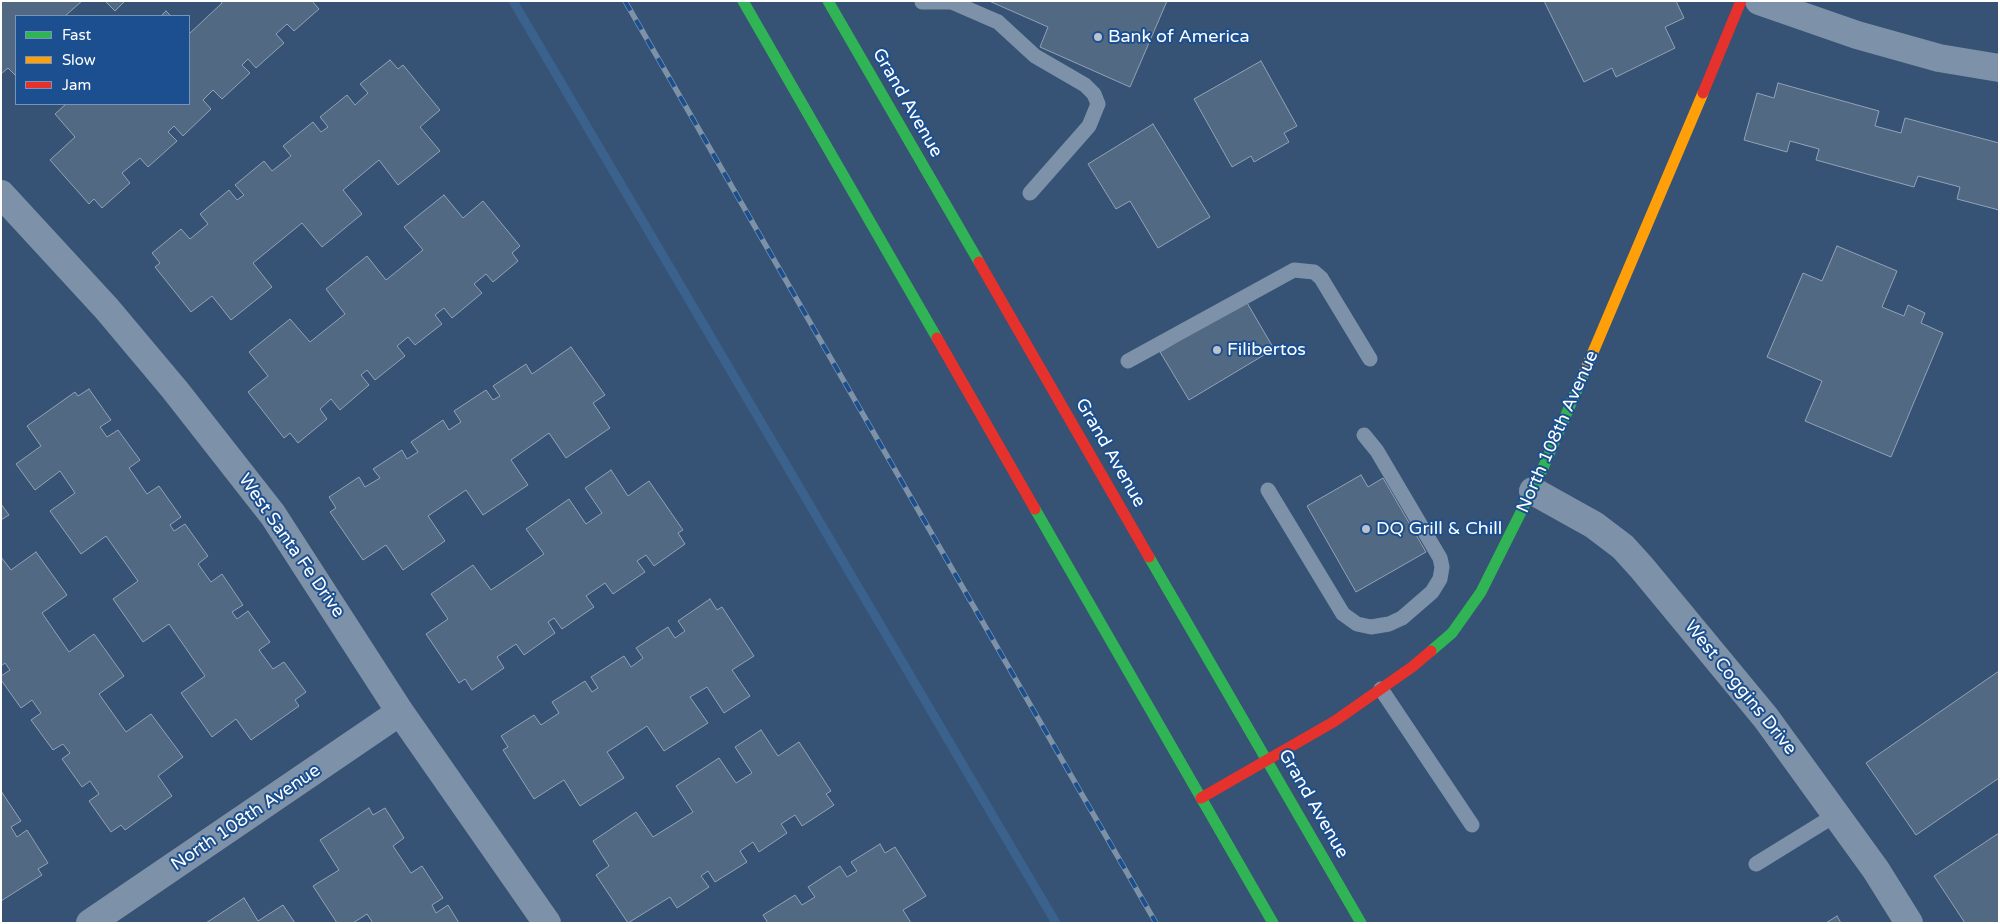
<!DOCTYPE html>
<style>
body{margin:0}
#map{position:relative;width:2000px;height:924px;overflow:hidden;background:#365274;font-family:"Varela Round",sans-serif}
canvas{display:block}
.frame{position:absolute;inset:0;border:2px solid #fff;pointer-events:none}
.legend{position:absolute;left:15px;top:15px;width:175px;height:90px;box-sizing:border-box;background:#1b4f8f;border:1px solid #7695bc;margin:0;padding:6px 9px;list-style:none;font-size:15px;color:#fff}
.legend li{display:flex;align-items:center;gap:10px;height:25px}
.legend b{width:25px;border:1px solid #7695bc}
</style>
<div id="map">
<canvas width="2000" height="924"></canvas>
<div class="frame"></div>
<ul class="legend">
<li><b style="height:6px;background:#30b455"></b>Fast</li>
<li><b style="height:6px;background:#ff9f0a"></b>Slow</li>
<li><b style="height:6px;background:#e5322d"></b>Jam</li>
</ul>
</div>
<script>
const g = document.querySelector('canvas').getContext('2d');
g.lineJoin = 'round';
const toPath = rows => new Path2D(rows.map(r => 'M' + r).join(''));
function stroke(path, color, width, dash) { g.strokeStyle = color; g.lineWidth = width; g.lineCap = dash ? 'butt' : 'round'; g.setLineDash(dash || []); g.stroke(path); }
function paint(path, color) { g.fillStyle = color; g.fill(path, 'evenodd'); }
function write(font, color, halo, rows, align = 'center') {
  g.font = font + ' "Varela Round",sans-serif'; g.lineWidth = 4; g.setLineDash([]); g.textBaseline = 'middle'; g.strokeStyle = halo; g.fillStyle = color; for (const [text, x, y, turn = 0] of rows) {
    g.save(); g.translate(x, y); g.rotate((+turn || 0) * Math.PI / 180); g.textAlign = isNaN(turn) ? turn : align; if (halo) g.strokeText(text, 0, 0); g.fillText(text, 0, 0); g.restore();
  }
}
const stream = toPath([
 [513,1,1056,923]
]);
const building = toPath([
 [1,1,82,1,65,16,16,16,16,76,8,68,1,74,1,1],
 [105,1,125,1,115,11,105,1],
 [221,1,312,1,319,9,294,31,287,24,276,34,284,43,256,68,248,59,242,65,250,73,222,99,213,90,203,100,211,109,183,136,174,126,168,132,177,141,148,167,140,158,122,173,130,183,102,208,94,199,89,204,50,160,75,137,55,114,66,104,189,104,189,34,222,3,221,1],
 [989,1,1167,1,1130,87,1040,47,1048,27,989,1],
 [1544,1,1676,1,1684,18,1665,27,1675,48,1616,77,1612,68,1584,82,1544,1],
 [166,11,171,16,161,16,166,11],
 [390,60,398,69,403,65,440,110,420,127,440,151,398,185,379,160,343,190,362,214,322,247,302,223,253,263,272,287,231,320,212,296,191,312,155,267,160,263,152,253,181,229,190,239,208,224,200,214,229,190,237,200,244,195,235,185,264,161,272,171,291,156,283,146,313,122,321,132,328,127,320,117,347,95,355,105,368,93,360,84,390,60],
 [1261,61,1297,126,1284,133,1289,142,1254,162,1251,156,1232,167,1194,99,1261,61],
 [1778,83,1879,111,1875,126,1901,133,1905,118,1999,143,1999,210,1957,199,1960,187,1918,176,1914,187,1816,160,1819,149,1790,141,1787,152,1744,140,1757,93,1774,98,1778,83],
 [1153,124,1210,217,1158,248,1130,201,1116,209,1088,164,1153,124],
 [444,195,463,218,483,201,520,246,512,253,518,261,493,282,486,274,474,284,482,293,452,318,444,308,435,315,442,324,415,345,408,337,397,346,405,356,375,380,367,370,361,375,369,385,340,410,331,399,320,409,327,419,298,443,290,433,284,438,248,392,268,376,249,352,290,319,310,342,345,314,326,289,367,256,386,280,423,250,404,227,444,195],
 [1837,246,1897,271,1882,307,1904,316,1908,305,1925,313,1921,323,1943,333,1891,457,1805,421,1822,381,1767,357,1803,273,1822,281,1837,246],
 [1246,301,1274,349,1189,400,1160,352,1246,301],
 [571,347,605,395,593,403,610,428,566,458,549,433,511,460,528,485,483,515,466,490,428,516,445,541,403,570,386,545,363,560,330,512,336,508,329,497,359,477,365,487,380,478,373,469,402,450,407,459,418,452,411,442,443,420,449,430,461,422,454,411,486,390,493,400,500,396,493,386,526,364,532,374,571,347],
 [89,389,111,420,100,427,107,437,118,430,140,460,129,468,147,494,159,486,181,517,170,525,174,531,185,524,208,556,198,564,211,582,222,574,243,605,232,612,237,619,248,611,270,642,259,650,273,669,284,662,306,692,295,700,299,706,251,740,236,719,212,737,181,693,205,676,169,624,143,642,113,599,138,581,106,536,81,554,50,511,75,493,60,471,35,490,16,464,41,446,27,426,75,392,78,396,89,389],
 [611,470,628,496,649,481,683,530,678,533,685,544,654,566,646,555,637,561,645,572,613,594,605,583,586,596,594,607,562,629,554,618,548,622,555,633,524,655,516,644,497,657,504,668,472,690,465,679,459,683,426,634,448,619,431,594,473,565,491,590,544,554,526,529,569,499,586,524,602,513,585,488,611,470],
 [1361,475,1368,487,1383,478,1426,552,1356,592,1307,506,1361,475],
 [1,504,9,515,1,520,1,504],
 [36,552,67,595,42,613,69,652,94,634,124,676,99,694,126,732,151,714,183,757,158,776,172,796,125,830,121,825,111,832,89,801,99,794,90,781,82,787,62,759,70,753,63,744,53,750,31,720,41,713,32,700,21,708,1,680,1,676,10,670,5,663,1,666,1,557,11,570,36,552],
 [710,599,717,610,722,607,754,656,732,670,750,696,724,713,707,687,690,697,708,723,664,751,647,726,607,752,624,778,580,806,564,780,534,799,503,750,508,747,501,736,534,715,541,725,559,713,552,702,585,681,592,692,598,688,591,677,624,656,631,667,643,658,636,648,668,627,675,638,685,631,678,621,710,599],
 [1999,671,1999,778,1916,835,1866,763,1999,671],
 [761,730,778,756,799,742,831,791,826,794,834,805,802,826,795,815,781,824,787,833,759,852,753,842,740,851,747,862,715,882,708,871,701,876,709,887,677,908,670,897,628,923,596,875,609,866,593,841,636,812,653,837,693,812,676,786,719,758,736,783,752,773,735,747,761,730],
 [1,791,21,821,11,827,17,837,27,830,48,863,38,869,42,875,1,901,1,791],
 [369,808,373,815,385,808,404,838,393,846,411,873,422,866,443,898,432,905,436,913,448,905,459,923,373,923,367,914,353,923,337,923,313,886,339,870,320,840,369,808],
 [1999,833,1999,923,1965,923,1934,876,1999,833],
 [880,844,885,853,895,847,926,896,903,910,911,923,768,923,763,915,795,895,802,905,815,897,808,887,840,866,847,877,857,871,851,862,880,844],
 [244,898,258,921,283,905,295,923,206,923,244,898],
 [1837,916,1841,923,1826,923,1837,916]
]);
const lane = toPath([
 [922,2,952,2,998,22,1035,56,1085,85,1094,94,1098,104,1089,126,1030,193],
 [1128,361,1294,270,1314,272,1321,278,1370,359],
 [1268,490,1343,614,1357,624,1371,627,1389,624,1402,618,1432,592,1440,579,1442,567,1440,558,1377,451,1364,435],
 [1381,689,1472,825],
 [1756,864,1837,814]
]);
const street = toPath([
 [1759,1,1857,35,1939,58,1999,68],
 [1,194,107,309,175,390,273,515,400,712,547,923],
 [1533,491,1594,525,1623,547,1642,568,1766,718,1876,870,1909,923],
 [90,923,400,712]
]);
const fast = toPath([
 [743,1,937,338],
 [828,1,979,262],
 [1035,509,1273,923],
 [1149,557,1361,923],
 [1431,651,1452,633,1481,592,1543,468,1585,371]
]);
const slow = toPath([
 [1585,371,1703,93]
]);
const jam = toPath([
 [1703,93,1741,1],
 [979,262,1149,557],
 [937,338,1035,509],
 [1201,798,1335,721,1412,667,1431,651]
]);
const rail = toPath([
 [625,1,1156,923]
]);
const markers = [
 [1098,37,5,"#b9c2ce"],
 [1217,350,5,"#b9c2ce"],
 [1366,529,5,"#b9c2ce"]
];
const poiNames = [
 ["Bank of America",1108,37],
 ["Filibertos",1227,350],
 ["DQ Grill & Chill",1376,529]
];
const streetNames = [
 ["Grand Avenue",907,103,60],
 ["North 108th Avenue",1558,432,-66],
 ["Grand Avenue",1110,453,60],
 ["West Santa Fe Drive",291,546,55],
 ["West Coggins Drive",1740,688,51],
 ["Grand Avenue",1313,804,60],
 ["North 108th Avenue",246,818,-34]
];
stroke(stream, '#3b618d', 9);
paint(building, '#526984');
stroke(building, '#92a2b6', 1);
stroke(lane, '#7d92a8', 15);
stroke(street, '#7d92a8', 28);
stroke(fast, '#30b455', 11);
stroke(slow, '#ff9f0a', 11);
stroke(jam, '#e5322d', 11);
stroke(rail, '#7e92a7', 5.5);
stroke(rail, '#1b4f8f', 4, [11]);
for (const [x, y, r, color] of markers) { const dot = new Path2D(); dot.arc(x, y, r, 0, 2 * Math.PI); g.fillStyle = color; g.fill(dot); stroke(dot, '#1b4f8f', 2); }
write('18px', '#fff', '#1b4f8f', poiNames, 'left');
write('18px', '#fff', '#1b4f8f', streetNames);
</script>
